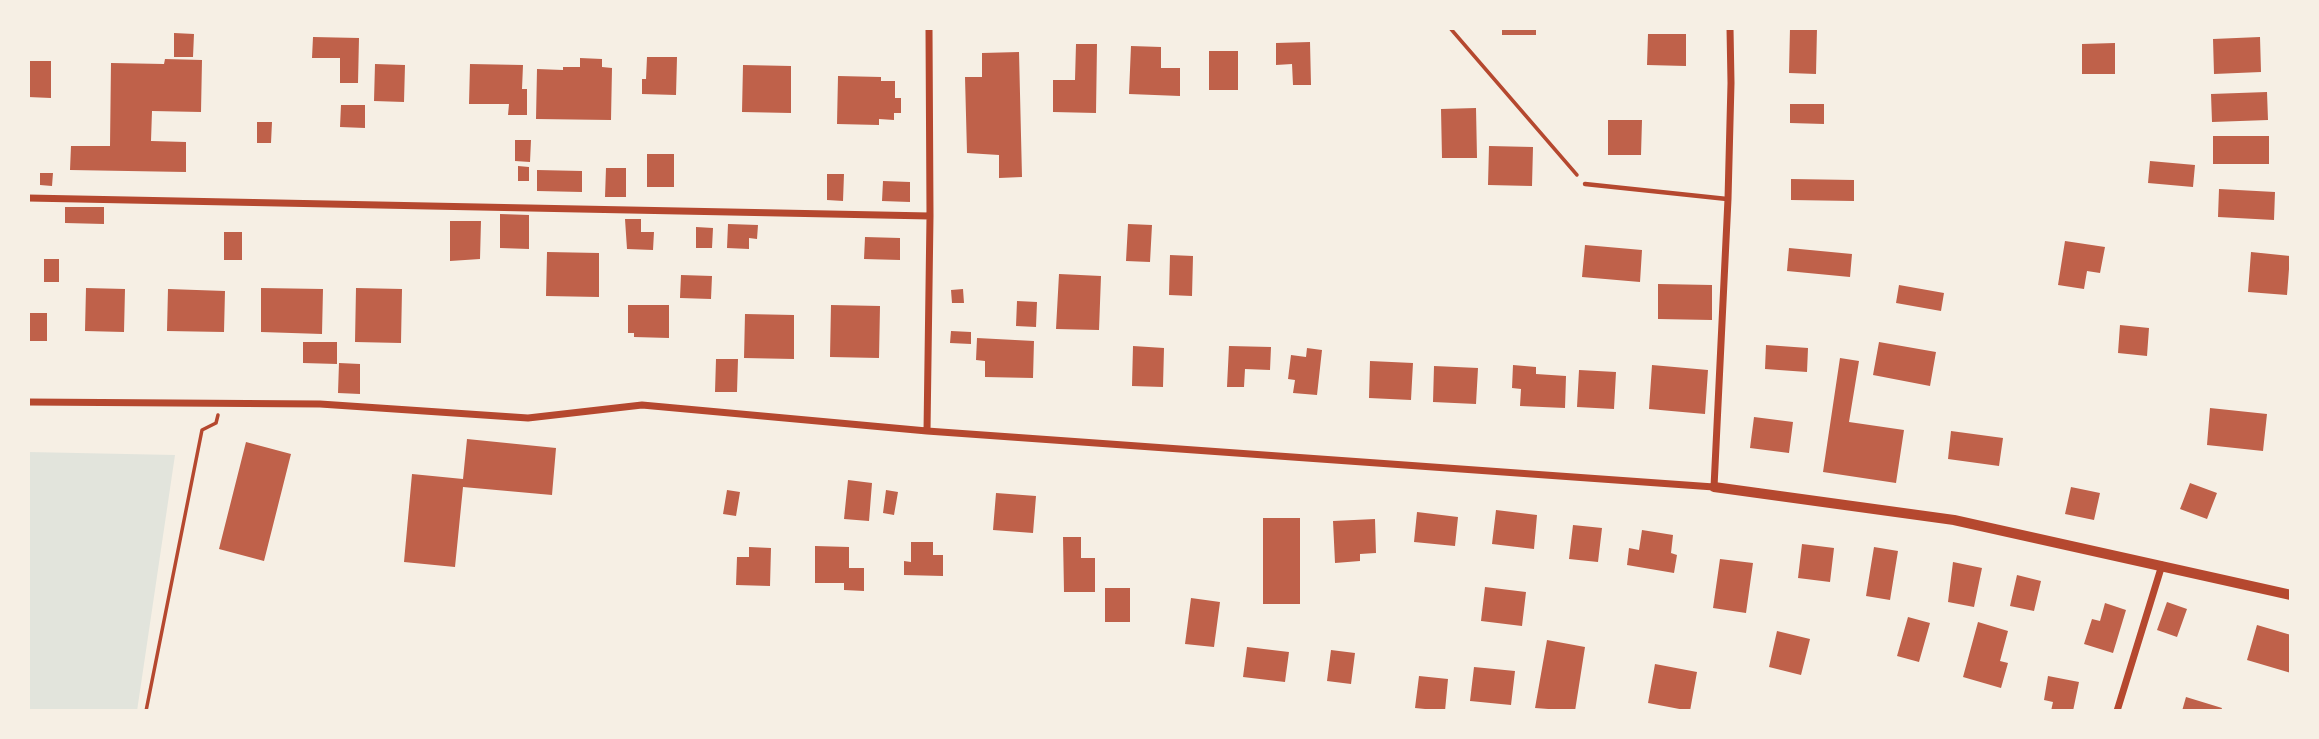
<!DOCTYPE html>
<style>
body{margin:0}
#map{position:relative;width:2319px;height:739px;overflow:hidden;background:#f6efe4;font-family:Lora,serif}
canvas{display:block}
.frame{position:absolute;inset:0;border:30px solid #f6efe4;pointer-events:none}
</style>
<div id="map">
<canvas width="2319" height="739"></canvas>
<div class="frame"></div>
</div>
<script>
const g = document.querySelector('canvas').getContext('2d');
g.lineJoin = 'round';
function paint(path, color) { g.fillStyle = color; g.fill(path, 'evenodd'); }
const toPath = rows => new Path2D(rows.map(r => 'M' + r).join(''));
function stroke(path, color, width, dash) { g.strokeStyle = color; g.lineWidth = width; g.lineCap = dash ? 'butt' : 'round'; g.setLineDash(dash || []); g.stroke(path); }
const green = toPath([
 [28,452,175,455,137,711,28,711]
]);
const building = toPath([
 [1502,28,1536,28,1536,35,1502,35],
 [1790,28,1817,28,1816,74,1789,73],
 [174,33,194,34,193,57,174,57],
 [1648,34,1686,34,1686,66,1647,65],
 [313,37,359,38,358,83,340,83,340,58,312,58],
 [2260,37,2261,72,2214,74,2213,39],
 [1310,42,1311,85,1293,85,1292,64,1276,65,1276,43],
 [2115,43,2115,74,2082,74,2082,44],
 [1076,44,1097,44,1096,113,1053,112,1053,80,1075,80],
 [1131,46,1161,47,1161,68,1180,68,1180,96,1129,94],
 [1209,51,1238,51,1238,90,1209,90],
 [1019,52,1022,177,999,178,999,155,967,153,965,77,982,77,982,53],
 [647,57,677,57,676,95,642,94,642,79,646,79],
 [580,58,602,59,602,67,612,68,611,120,536,119,537,69,563,70,563,67,580,67],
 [165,59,202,60,201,112,152,111,151,141,186,142,186,172,70,170,71,146,110,146,111,63,164,64],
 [28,61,51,61,51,98,28,97],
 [375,64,405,65,404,102,374,101],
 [470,64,523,65,522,89,527,89,527,115,508,115,509,104,469,104],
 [743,65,791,66,791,113,742,112],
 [838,76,881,77,881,81,895,81,895,98,901,98,901,113,894,113,894,120,879,119,879,125,837,124],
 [2267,92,2268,120,2212,122,2211,94],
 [1790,104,1824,104,1824,124,1790,123],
 [341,105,365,105,365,128,340,127],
 [1476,108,1477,158,1442,158,1441,109],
 [1608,120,1642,120,1641,155,1608,155],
 [257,122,272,122,271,143,257,143],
 [2213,136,2269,136,2269,164,2213,164],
 [515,140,531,140,530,162,515,161],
 [1489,146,1533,147,1532,186,1488,185],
 [647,154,674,154,674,187,647,187],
 [2150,161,2195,165,2193,187,2148,183],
 [518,166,529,167,529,181,518,181],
 [606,168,626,168,626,197,605,197],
 [537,170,582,171,582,192,537,191],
 [40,173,53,173,52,186,40,185],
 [827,174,844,174,843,201,827,200],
 [1791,179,1854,180,1854,201,1791,200],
 [883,181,910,182,910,202,882,201],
 [2219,189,2275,192,2274,220,2218,217],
 [65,207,104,207,104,224,65,223],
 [500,214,529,215,529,249,500,248],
 [625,219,641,219,641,232,654,232,653,250,627,249],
 [450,221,481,221,480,259,450,261],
 [728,224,758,225,757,239,749,238,749,249,727,248],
 [1128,224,1152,225,1150,262,1126,261],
 [696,227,713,228,712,248,696,248],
 [224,232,242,232,242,260,224,260],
 [865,237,900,238,900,260,864,259],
 [2065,241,2105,247,2100,273,2087,271,2084,289,2058,285],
 [1585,245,1642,250,1640,282,1582,277],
 [1789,248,1852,254,1850,277,1787,271],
 [547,252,599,253,599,297,546,296],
 [2251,252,2290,256,2287,295,2248,292],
 [1170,255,1193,256,1192,296,1169,295],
 [44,259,59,259,59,282,44,282],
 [1059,274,1101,276,1099,330,1056,329],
 [681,275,712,276,711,299,680,298],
 [1658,284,1712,285,1712,320,1658,319],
 [1899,285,1944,293,1941,311,1896,303],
 [86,288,125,289,124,332,85,331],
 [261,288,323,289,322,334,261,332],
 [356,288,402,289,401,343,355,342],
 [168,289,225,291,224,332,167,331],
 [963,289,964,303,952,303,951,290],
 [1017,301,1037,302,1036,327,1016,326],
 [628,305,669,305,669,338,634,337,634,333,628,333],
 [831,305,880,306,879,358,830,357],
 [28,313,47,313,47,341,28,341],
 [745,314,794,315,794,359,744,358],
 [2120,325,2149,328,2147,356,2118,353],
 [951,331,971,332,971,344,950,343],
 [977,338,1034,341,1033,378,985,377,985,361,976,360],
 [303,342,337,342,337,364,303,363],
 [1879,342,1936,352,1930,386,1873,375],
 [1766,345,1808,348,1807,372,1765,369],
 [1133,346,1164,348,1163,387,1132,386],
 [1229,346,1271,347,1270,370,1245,369,1244,387,1227,387],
 [1307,348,1322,350,1317,395,1293,393,1295,380,1288,379,1291,355,1306,357],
 [1840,358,1859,361,1849,422,1904,430,1896,483,1823,472],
 [716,359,738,359,737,392,715,392],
 [1370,361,1413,363,1411,400,1369,398],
 [339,363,360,364,360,394,338,393],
 [1513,365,1536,367,1536,374,1566,376,1565,408,1520,406,1521,389,1512,388],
 [1652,365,1708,370,1705,414,1649,409],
 [1434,366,1478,368,1476,404,1433,402],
 [1579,370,1616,372,1614,409,1577,407],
 [2210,408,2267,414,2263,451,2207,445],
 [1754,417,1793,422,1789,453,1750,448],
 [1951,431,2003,438,1999,466,1948,459],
 [467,439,556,448,552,495,463,487,455,567,404,562,412,474,463,479],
 [246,442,291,454,264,561,219,549],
 [848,480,872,483,869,521,844,519],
 [2190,483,2217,493,2207,519,2180,509],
 [2071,487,2100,493,2094,520,2065,514],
 [727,490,740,492,736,516,723,514],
 [886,490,898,492,894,515,883,513],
 [996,493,1036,496,1033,533,993,530],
 [1496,510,1537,515,1534,549,1492,544],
 [1417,512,1458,517,1455,546,1414,542],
 [1263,518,1300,518,1300,604,1263,604],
 [1375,519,1376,553,1360,554,1360,561,1335,563,1333,521],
 [1573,525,1602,528,1598,562,1569,559],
 [1642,530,1673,535,1671,553,1677,555,1674,573,1627,565,1629,548,1639,550],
 [1063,537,1081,537,1081,558,1095,558,1095,592,1064,592],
 [911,542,933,542,933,555,943,555,943,576,904,575,904,561,911,562],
 [1802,544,1834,548,1830,582,1798,578],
 [815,546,849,547,849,568,864,568,864,591,844,590,844,583,815,583],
 [749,547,771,548,770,586,736,585,737,557,749,557],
 [1874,547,1898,551,1890,600,1866,596],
 [1720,559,1753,563,1746,613,1713,608],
 [1953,562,1982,568,1974,607,1948,602],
 [2017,575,2041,581,2034,611,2010,606],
 [1485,587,1526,592,1522,626,1481,621],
 [1105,588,1130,588,1130,622,1105,622],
 [1191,598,1220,602,1214,647,1185,644],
 [2167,602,2187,609,2177,637,2157,630],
 [2105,603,2126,610,2113,653,2084,644,2092,619,2100,621],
 [1908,617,1930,623,1919,662,1897,656],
 [1978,622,2008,631,2000,661,2008,663,2001,688,1963,677],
 [2257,625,2291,635,2291,673,2247,660],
 [1777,631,1810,639,1801,675,1769,667],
 [1547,640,1585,647,1575,711,1535,708],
 [1247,647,1289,652,1285,682,1243,677],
 [1331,650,1355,653,1351,684,1327,681],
 [1655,664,1697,672,1690,711,1648,703],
 [1474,667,1515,671,1511,705,1470,701],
 [1419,676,1448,679,1445,711,1415,708],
 [2048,676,2079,682,2073,711,2051,711,2053,702,2044,700],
 [2186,697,2222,708,2221,711,2182,711]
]);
const path = toPath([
 [1450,28,1577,175],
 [146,711,202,430,216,423,218,415]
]);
const service = toPath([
 [1585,184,1727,199]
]);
const minor = toPath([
 [28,198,930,216],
 [28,402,320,404,528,418,642,405,927,431,1714,487,1728,199,1731,83,1730,28],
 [927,431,930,216,929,28],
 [2117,711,2162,565]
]);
const tertiary = toPath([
 [1714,487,1954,520,2291,595]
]);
paint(green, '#e2e4dc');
paint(building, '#bf614a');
stroke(path, '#b5482f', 3.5);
stroke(service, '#b5482f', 4.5);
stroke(minor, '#b5482f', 7);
stroke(tertiary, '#b5482f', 10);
</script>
